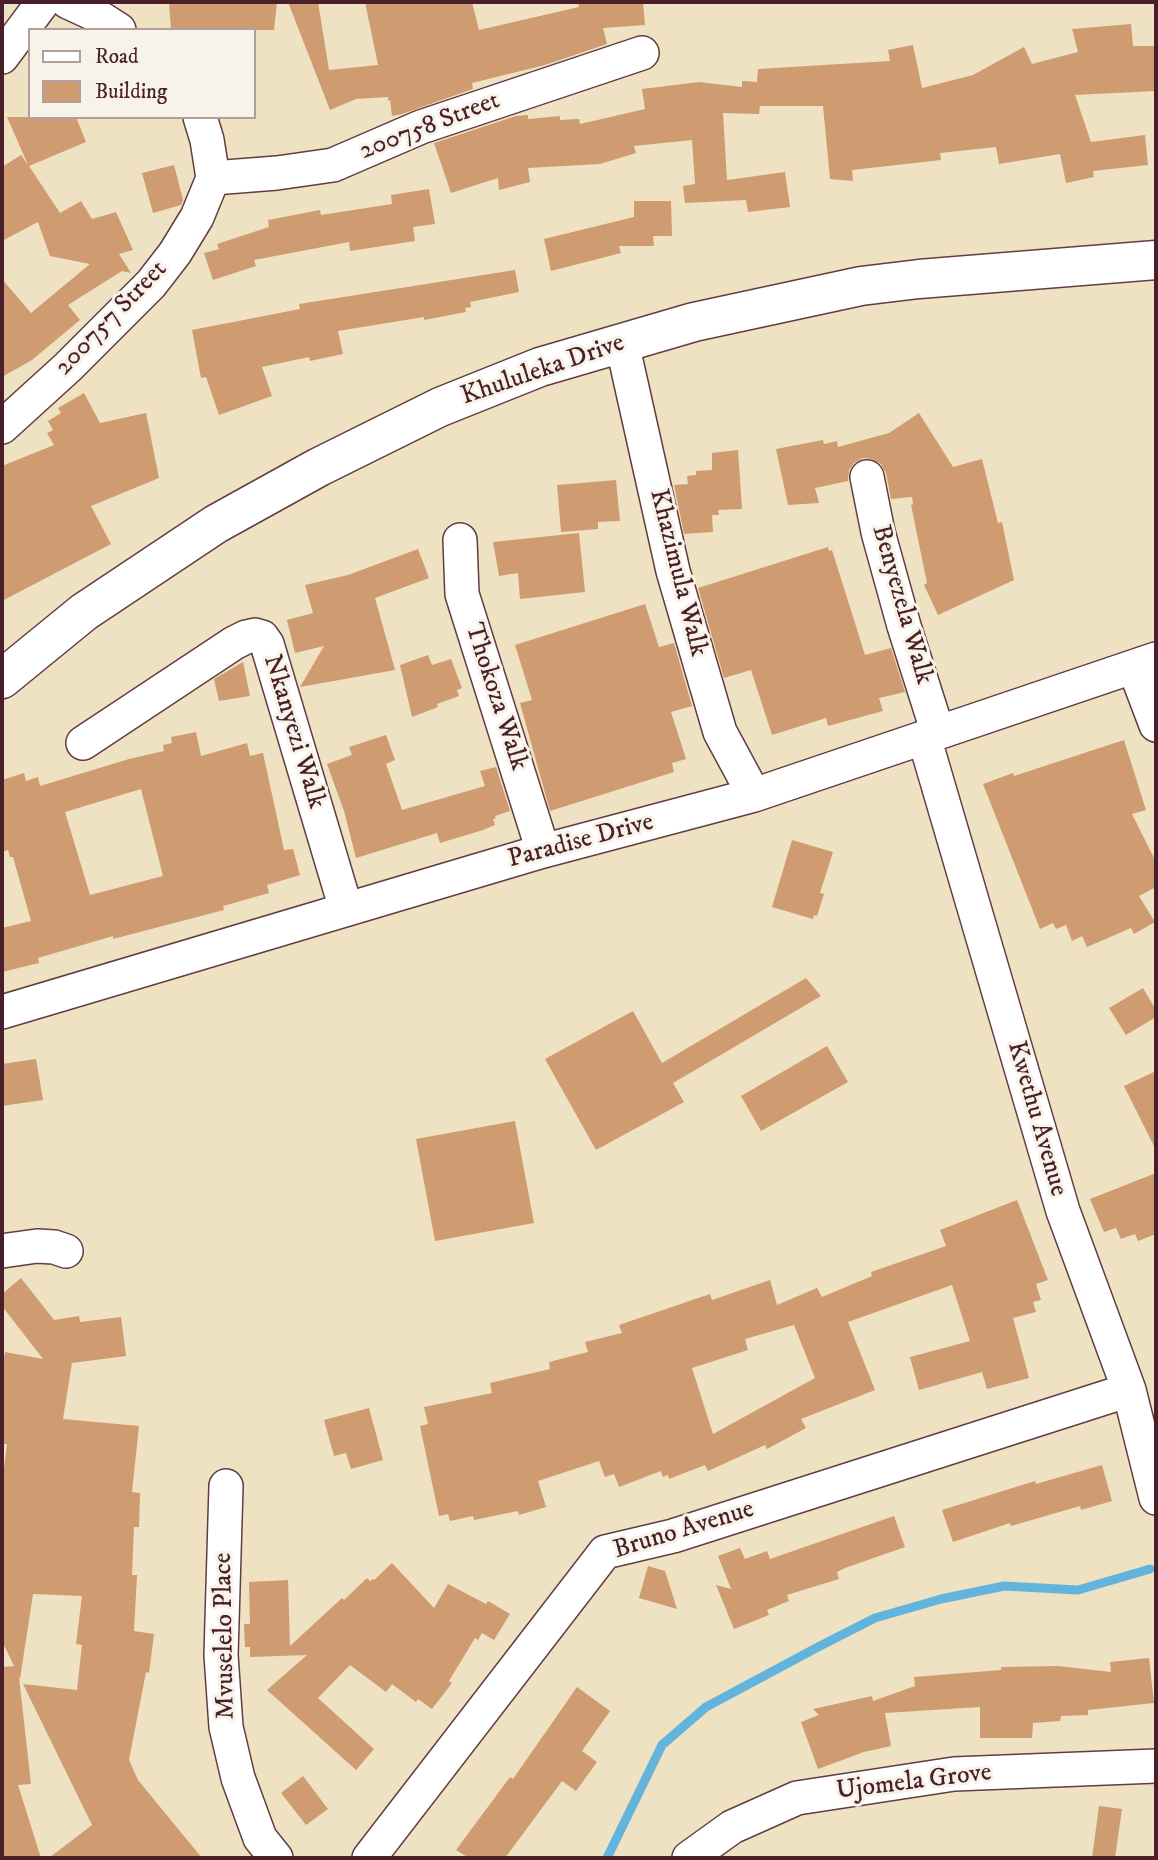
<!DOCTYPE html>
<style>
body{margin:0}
#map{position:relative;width:1158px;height:1860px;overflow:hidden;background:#eee2c3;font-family:"IM FELL DW Pica",serif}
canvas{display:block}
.frame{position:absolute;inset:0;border:4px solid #4a1f2b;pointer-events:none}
.legend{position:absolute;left:28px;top:28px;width:228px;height:91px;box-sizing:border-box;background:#f7f3e8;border:2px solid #b29e9c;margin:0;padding:9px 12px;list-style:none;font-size:21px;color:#4a1f2b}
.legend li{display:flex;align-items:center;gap:14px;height:35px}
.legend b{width:35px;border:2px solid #b29e9c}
</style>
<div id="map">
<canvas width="1158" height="1860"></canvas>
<div class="frame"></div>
<ul class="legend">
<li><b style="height:9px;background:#fff"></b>Road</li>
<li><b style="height:19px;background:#cf9b71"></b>Building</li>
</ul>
</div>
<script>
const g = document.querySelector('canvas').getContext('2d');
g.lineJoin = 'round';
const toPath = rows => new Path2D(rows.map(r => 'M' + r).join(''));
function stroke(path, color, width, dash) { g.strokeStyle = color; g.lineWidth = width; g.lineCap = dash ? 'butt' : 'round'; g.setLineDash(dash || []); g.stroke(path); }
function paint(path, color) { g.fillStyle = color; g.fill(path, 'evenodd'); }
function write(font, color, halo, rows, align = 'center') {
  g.font = font + ' "IM FELL DW Pica",serif'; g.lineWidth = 6; g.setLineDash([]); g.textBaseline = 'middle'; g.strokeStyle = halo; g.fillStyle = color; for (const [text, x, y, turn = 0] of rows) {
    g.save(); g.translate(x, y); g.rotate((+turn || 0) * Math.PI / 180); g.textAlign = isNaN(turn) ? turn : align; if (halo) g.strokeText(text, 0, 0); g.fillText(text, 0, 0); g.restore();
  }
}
const stream = toPath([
 [607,1858,662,1745,706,1707,818,1647,875,1618,941,1599,1004,1586,1078,1590,1150,1569]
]);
const building = toPath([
 [169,2,277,2,274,30,171,30],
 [288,2,318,2,329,70,378,65,365,2,472,2,479,30,579,7,578,2,643,2,645,25,603,28,607,44,545,65,472,83,473,89,402,114,392,116,390,100,388,101,388,97,356,99,330,110],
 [1131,24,1133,46,1156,46,1156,91,1075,95,1091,142,1145,135,1148,165,1093,171,1094,177,1066,183,1060,154,999,164,996,147,940,153,941,160,852,170,853,181,830,179,823,106,760,106,759,114,723,113,727,180,785,172,790,207,748,212,746,200,685,203,683,186,695,184,692,140,634,146,636,153,600,164,528,168,530,182,499,190,498,178,451,193,434,143,516,116,528,115,528,119,560,116,560,120,579,119,580,124,645,109,642,89,699,82,742,87,742,81,757,82,758,69,890,61,888,50,913,45,922,88,973,75,1024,47,1032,64,1078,52,1072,29],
 [7,117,76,117,86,142,29,166,60,213,81,201,92,219,116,212,133,250,119,254,131,273,122,271,68,305,80,320,32,360,2,377,2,279,31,313,90,264,50,256,38,222,2,241,2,167,21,155,28,165],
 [174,165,183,200,181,205,153,213,142,173],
 [429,189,435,224,413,227,415,241,350,251,349,242,254,260,256,266,213,280,204,253,219,249,217,244,269,227,268,220,320,210,321,215,392,204,391,195],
 [634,201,671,201,672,236,653,236,654,246,619,246,621,253,551,271,544,239,634,217],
 [515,270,519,292,470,302,471,307,465,308,466,312,424,320,424,317,338,331,343,354,310,361,309,357,262,367,272,396,219,415,206,377,201,378,192,330,300,309,299,304],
 [84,393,100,423,146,413,159,478,91,506,111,544,2,601,2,466,54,445,47,433,53,430,48,421,61,413,58,408],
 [919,413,953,467,982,459,998,523,1002,522,1014,580,938,615,924,585,927,583,911,505,913,504,912,497,891,499,886,473,881,464,872,459,863,458,854,463,849,470,848,481,815,488,819,503,788,505,776,449,823,440,824,444,837,441,838,447,889,433],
 [738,450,742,509,718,510,719,515,712,515,713,532,684,534,674,485,688,484,687,476,696,475,696,471,712,470,712,453],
 [616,480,620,521,598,522,598,529,561,532,557,485],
 [579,533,585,592,520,599,518,573,499,576,493,542],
 [828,547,829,551,832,550,865,655,891,648,905,692,879,698,883,711,828,726,826,718,772,735,751,670,724,678,698,588],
 [418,549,429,578,375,598,395,670,300,687,324,646,295,653,287,620,313,613,305,585,348,575],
 [645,604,659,647,674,643,692,706,671,712,686,759,672,763,674,772,550,811,520,703,532,700,515,645],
 [428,655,432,665,451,659,462,688,457,690,459,696,437,704,438,707,412,717,400,665],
 [243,662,250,696,219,701,214,679],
 [196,732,201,756,247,743,250,756,263,753,284,850,293,849,300,875,267,885,269,893,223,906,224,910,113,939,113,936,38,958,39,963,2,972,2,928,31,921,13,857,10,857,8,850,2,852,2,780,24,773,26,781,38,777,40,786,129,759,164,751,163,745,172,743,171,737],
 [141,789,163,876,90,895,65,812],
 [386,735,395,760,386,764,402,810,485,786,480,771,496,767,510,811,495,816,496,818,493,819,495,825,483,830,440,843,437,833,356,858,344,811,327,764,352,755,349,747],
 [1124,740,1146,810,1132,814,1156,862,1156,887,1139,896,1155,922,1134,934,1131,928,1087,947,1082,936,1072,941,1066,925,1056,929,1053,923,1040,929,983,784,1013,773,1014,776],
 [792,840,833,852,820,893,824,894,817,916,814,915,813,919,772,907],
 [806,978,821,996,673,1083,684,1102,596,1150,545,1059,633,1011,662,1063],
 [1143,988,1156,1010,1156,1017,1126,1035,1109,1008],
 [827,1046,848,1082,761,1131,741,1096],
 [36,1059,43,1100,2,1106,2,1064],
 [1156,1071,1156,1150,1124,1086],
 [515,1121,534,1223,435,1241,416,1139],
 [1156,1173,1156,1234,1138,1241,1135,1234,1121,1239,1116,1228,1104,1232,1090,1199],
 [1017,1200,1048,1280,1036,1284,1041,1300,1033,1302,1036,1312,1013,1318,1029,1378,987,1389,982,1372,919,1390,910,1357,970,1341,952,1285,848,1322,875,1390,801,1419,806,1428,767,1449,765,1445,708,1471,705,1465,669,1479,668,1475,663,1477,661,1471,619,1487,614,1474,605,1477,599,1461,538,1481,546,1507,519,1515,518,1511,474,1520,473,1516,450,1521,448,1514,439,1516,420,1426,428,1424,424,1407,492,1393,490,1383,550,1369,549,1362,588,1352,585,1342,622,1333,619,1325,710,1294,712,1300,770,1280,777,1305,817,1288,822,1297,872,1276,871,1272,946,1246,940,1230],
 [794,1325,815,1378,713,1434,692,1368,748,1350,745,1339],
 [21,1278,54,1320,79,1316,80,1322,121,1317,126,1356,72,1363,63,1419,139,1426,132,1492,140,1493,139,1527,134,1527,132,1575,137,1575,134,1631,154,1634,149,1673,146,1672,129,1760,138,1780,202,1858,49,1858,92,1825,23,1684,77,1690,82,1645,76,1644,82,1596,33,1594,20,1679,19,1677,31,1784,18,1785,41,1858,2,1858,2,1667,14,1666,2,1641,2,1484,7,1444,2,1444,2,1369,5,1352,43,1359,2,1306,2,1294],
 [369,1408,383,1460,351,1469,346,1453,334,1456,324,1420],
 [1102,1465,1112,1501,1081,1510,1080,1506,1011,1526,1010,1523,953,1542,942,1510,1035,1481,1036,1484],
 [894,1516,905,1547,845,1568,837,1572,839,1579,787,1595,789,1601,767,1610,769,1615,734,1629,716,1585,731,1589,718,1556,740,1548,745,1559,767,1551,770,1559],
 [392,1563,434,1608,448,1584,486,1604,488,1601,510,1614,494,1640,482,1633,478,1640,475,1638,449,1681,452,1683,432,1709,418,1699,416,1702,392,1684,386,1692,350,1665,318,1698,374,1749,356,1770,267,1690,307,1655,250,1657,250,1647,245,1647,244,1624,250,1624,249,1582,288,1580,290,1646,342,1598,344,1600,367,1578,370,1581,373,1579,374,1580],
 [648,1566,665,1571,677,1609,639,1598],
 [1149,1658,1154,1703,1088,1710,1088,1715,1061,1716,1060,1721,1033,1723,1032,1738,980,1738,980,1707,885,1713,891,1746,864,1752,818,1769,801,1722,819,1715,813,1709,872,1696,873,1701,915,1686,914,1677,1001,1670,1001,1667,1058,1666,1111,1672,1110,1662],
 [577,1687,610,1711,582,1751,597,1762,576,1791,562,1781,505,1858,469,1858,456,1850,510,1777,513,1779],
 [303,1776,328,1809,306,1825,281,1793],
 [1099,1806,1122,1809,1115,1858,1092,1858]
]);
const minor = toPath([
 [68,2,94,14,119,30],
 [2,57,43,2],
 [213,178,277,173,333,165,421,127,642,53],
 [622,343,673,571,720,732,754,795],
 [2,427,68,367,151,284,175,253,197,217,213,178,207,140,200,117],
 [867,477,878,532,904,626,938,733],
 [460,540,462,594,543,851],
 [1134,667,1156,725],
 [924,737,1063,1211,1129,1390,1156,1498],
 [83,743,234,643,246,637,255,635,262,637,267,644,346,909],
 [2,1012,543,851,754,795,1156,659],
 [2,1251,37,1246,54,1247,66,1251],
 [226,1486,221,1655,226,1727,238,1778,260,1838,276,1858],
 [369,1858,605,1552,673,1536,1129,1390],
 [689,1858,732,1827,797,1798,954,1774,1156,1766]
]);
const tertiary = toPath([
 [2,679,84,612,216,524,319,467,440,407,540,367,694,322,861,286,919,279,1156,260]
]);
const streetNames = [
 ["200758 Street",430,127,-21],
 ["200757 Street",112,319,-46],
 ["Khululeka Drive",543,371,-19],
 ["Khazimula Walk",677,573,76],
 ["Benyezela Walk",901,605,74],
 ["Thokoza Walk",495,697,72],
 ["Nkanyezi Walk",293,732,73],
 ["Paradise Drive",581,842,-15],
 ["Kwethu Avenue",1036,1119,74],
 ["Bruno Avenue",684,1531,-17],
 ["Mvuselelo Place",226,1636,-91],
 ["Ujomela Grove",914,1783,-7]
];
stroke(stream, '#62b4dd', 9);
paint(building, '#cf9b71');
stroke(minor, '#633c42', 36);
stroke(tertiary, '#633c42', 41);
stroke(minor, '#fff', 33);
stroke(tertiary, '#fff', 38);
write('26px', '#4a1f2b', '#f7f3e8', streetNames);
</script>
